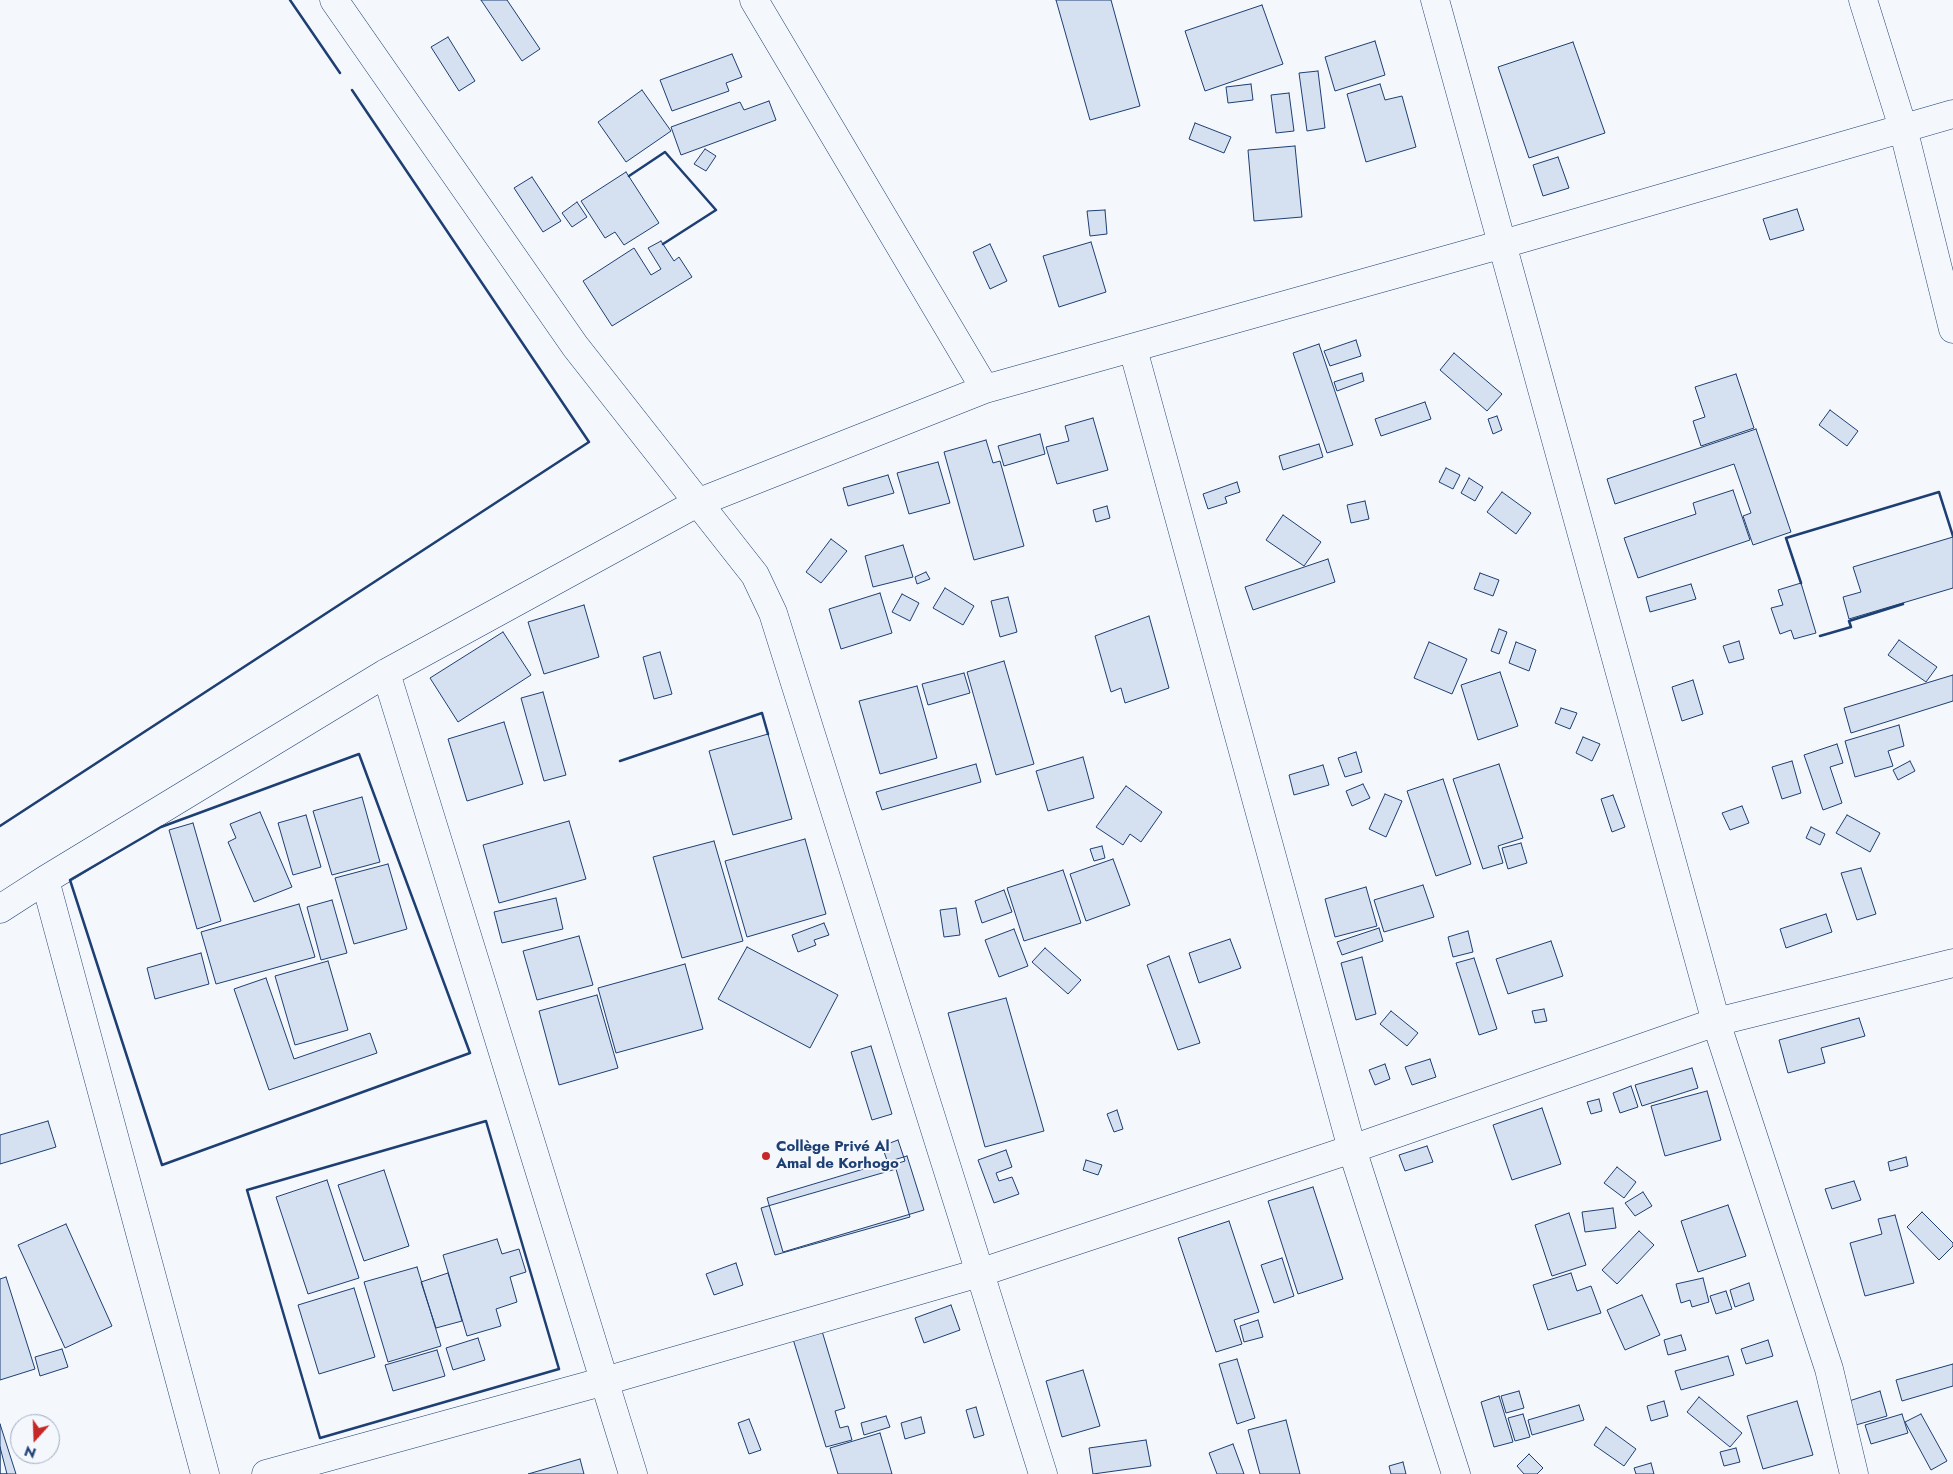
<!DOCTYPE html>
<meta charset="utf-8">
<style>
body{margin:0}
#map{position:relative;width:1953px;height:1474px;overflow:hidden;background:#f4f7fb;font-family:Jost,sans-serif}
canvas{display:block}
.north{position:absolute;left:10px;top:1414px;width:50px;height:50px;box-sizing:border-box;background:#f4f7fb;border:1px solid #9eadc5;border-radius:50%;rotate:200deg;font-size:14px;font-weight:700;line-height:20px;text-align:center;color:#1d3f73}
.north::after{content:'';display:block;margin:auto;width:18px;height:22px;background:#c62828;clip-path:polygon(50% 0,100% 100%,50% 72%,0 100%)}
</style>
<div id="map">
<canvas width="1953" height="1474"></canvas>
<div class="north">N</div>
</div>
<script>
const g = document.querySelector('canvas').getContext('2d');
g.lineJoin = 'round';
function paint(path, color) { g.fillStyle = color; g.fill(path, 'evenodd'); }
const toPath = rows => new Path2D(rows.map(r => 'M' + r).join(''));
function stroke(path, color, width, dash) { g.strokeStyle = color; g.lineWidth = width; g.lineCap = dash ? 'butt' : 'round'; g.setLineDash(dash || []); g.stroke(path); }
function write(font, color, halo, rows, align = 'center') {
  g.font = font + ' Jost,sans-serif'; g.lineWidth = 4; g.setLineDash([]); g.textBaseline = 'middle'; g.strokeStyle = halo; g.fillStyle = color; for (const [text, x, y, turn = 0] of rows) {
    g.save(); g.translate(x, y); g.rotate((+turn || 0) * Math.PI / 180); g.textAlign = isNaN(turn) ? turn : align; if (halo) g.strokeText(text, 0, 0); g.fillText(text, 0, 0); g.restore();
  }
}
const building = toPath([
 [481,0,507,0,540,49,522,61,481,0],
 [1056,0,1111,0,1140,106,1090,120,1056,0],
 [1262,5,1283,64,1205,91,1185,31,1262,5],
 [448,37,475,81,459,91,431,47,448,37],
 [1375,41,1385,75,1335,91,1325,57,1375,41],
 [1573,42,1605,133,1529,158,1498,67,1573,42],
 [732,54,742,77,726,83,729,91,672,111,660,80,732,54],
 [1318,71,1325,128,1307,131,1299,73,1318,71],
 [1251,84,1253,100,1228,103,1226,87,1251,84],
 [1380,84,1385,100,1402,96,1416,147,1366,162,1347,94,1380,84],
 [642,90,671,131,626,162,598,122,642,90],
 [1289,93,1294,131,1276,133,1271,95,1289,93],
 [769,101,776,120,681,155,671,127,740,102,744,110,769,101],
 [1195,123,1231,137,1224,153,1189,139,1195,123],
 [1295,146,1302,217,1254,221,1248,150,1295,146],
 [705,149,716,156,706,171,694,164,705,149],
 [1558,157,1569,188,1543,196,1533,165,1558,157],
 [626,172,659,223,624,245,615,232,605,238,581,201,626,172],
 [532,177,561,221,543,232,514,188,532,177],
 [577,202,587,217,572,227,562,213,577,202],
 [1797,209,1804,230,1770,240,1763,219,1797,209],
 [1105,210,1107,234,1090,236,1087,211,1105,210],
 [661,241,674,261,679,257,692,277,612,326,583,281,634,248,651,275,661,269,648,248,661,241],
 [1091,242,1106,292,1059,307,1043,256,1091,242],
 [990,244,1007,281,990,289,973,252,990,244],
 [1356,340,1361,356,1330,366,1324,351,1356,340],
 [1319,344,1353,445,1327,453,1293,353,1319,344],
 [1454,353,1502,394,1487,411,1440,370,1454,353],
 [1362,373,1364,381,1337,391,1334,382,1362,373],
 [1736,374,1754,428,1701,446,1693,421,1705,417,1695,387,1736,374],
 [1425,402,1431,419,1381,436,1375,419,1425,402],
 [1830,410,1858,431,1847,446,1819,425,1830,410],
 [1497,416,1502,430,1493,434,1488,419,1497,416],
 [1093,418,1108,470,1057,484,1046,447,1069,441,1065,426,1093,418],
 [1756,429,1791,532,1753,545,1743,516,1751,513,1734,464,1615,504,1607,479,1756,429],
 [1040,434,1045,454,1004,466,998,446,1040,434],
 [986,440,993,463,1000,461,1024,546,974,560,944,452,986,440],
 [1319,444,1323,457,1283,470,1279,456,1319,444],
 [938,462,950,503,909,514,897,473,938,462],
 [1446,468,1460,475,1453,489,1439,482,1446,468],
 [888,475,894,493,848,506,843,488,888,475],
 [1469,478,1483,487,1475,501,1461,493,1469,478],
 [1237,482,1240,492,1225,497,1227,503,1208,509,1203,494,1237,482],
 [1733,490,1750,540,1638,578,1624,538,1696,514,1693,503,1733,490],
 [1502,492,1531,513,1516,534,1487,512,1502,492],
 [1365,501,1369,519,1351,523,1347,505,1365,501],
 [1107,506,1110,518,1096,522,1093,510,1107,506],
 [1283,515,1321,542,1304,566,1266,540,1283,515],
 [1953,537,1953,588,1849,619,1843,597,1861,592,1853,567,1953,537],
 [831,539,847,551,821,583,806,572,831,539],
 [903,545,913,577,873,587,865,556,903,545],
 [1328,559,1335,582,1253,610,1245,587,1328,559],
 [926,572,930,579,917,584,915,577,926,572],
 [1480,573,1499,580,1493,596,1474,589,1480,573],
 [1801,583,1816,633,1794,639,1791,630,1780,634,1771,608,1783,605,1778,590,1801,583],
 [1691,584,1696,599,1650,612,1646,597,1691,584],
 [945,588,974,606,963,625,933,608,945,588],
 [880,593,892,633,841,649,829,609,880,593],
 [902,594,919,603,910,621,892,612,902,594],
 [1008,597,1017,632,1000,637,991,601,1008,597],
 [584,605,599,657,544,674,528,622,584,605],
 [1149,616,1169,688,1125,703,1121,688,1111,692,1095,636,1149,616],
 [1499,629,1507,632,1499,654,1491,651,1499,629],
 [503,632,531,675,458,722,430,678,503,632],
 [1899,640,1937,667,1926,682,1888,655,1899,640],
 [1739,641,1744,659,1729,663,1723,646,1739,641],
 [1429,642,1467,659,1452,694,1414,678,1429,642],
 [1516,642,1536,650,1529,671,1509,663,1516,642],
 [660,652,672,694,654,699,643,657,660,652],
 [1004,661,1034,764,996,775,967,672,1004,661],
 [1500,672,1518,726,1478,740,1461,685,1500,672],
 [964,673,970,693,928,705,922,684,964,673],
 [1953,675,1953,701,1851,733,1844,708,1953,675],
 [1693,680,1703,714,1682,721,1672,687,1693,680],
 [917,686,937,758,880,774,859,701,917,686],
 [543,692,566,775,544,781,521,698,543,692],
 [1561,708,1577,713,1570,729,1555,723,1561,708],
 [504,722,523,784,467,801,448,739,504,722],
 [1899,725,1904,746,1888,751,1893,766,1855,777,1845,741,1899,725],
 [768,734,792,819,733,835,709,751,768,734],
 [1583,737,1600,744,1592,761,1576,753,1583,737],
 [1837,744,1843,763,1830,767,1842,803,1823,810,1804,755,1837,744],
 [1356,752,1362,772,1345,777,1338,758,1356,752],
 [1083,757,1094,798,1048,811,1036,771,1083,757],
 [1792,761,1801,793,1782,799,1772,767,1792,761],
 [1910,761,1915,771,1898,780,1893,770,1910,761],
 [976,764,981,782,882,810,876,792,976,764],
 [1499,764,1523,838,1498,846,1503,863,1483,869,1453,779,1499,764],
 [1323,765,1329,785,1294,795,1289,775,1323,765],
 [1443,779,1471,864,1436,876,1407,791,1443,779],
 [1363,784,1370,798,1352,806,1346,791,1363,784],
 [1126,786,1162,812,1141,842,1130,834,1123,845,1096,827,1126,786],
 [1385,794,1402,801,1386,837,1369,829,1385,794],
 [1613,795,1625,827,1612,832,1601,799,1613,795],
 [362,797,380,862,332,875,313,811,362,797],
 [1742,806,1749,823,1730,830,1722,813,1742,806],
 [260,812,292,887,254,902,228,842,236,838,230,824,260,812],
 [306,815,321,867,293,875,278,823,306,815],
 [1847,815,1880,833,1870,852,1836,833,1847,815],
 [569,821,586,879,499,903,483,845,569,821],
 [193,823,221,921,197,929,169,830,193,823],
 [1811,827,1825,834,1820,845,1806,838,1811,827],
 [805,839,826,914,747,937,725,861,805,839],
 [714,841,743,941,682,958,653,857,714,841],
 [1521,843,1527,863,1508,869,1502,848,1521,843],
 [1102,846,1105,858,1094,861,1090,849,1102,846],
 [1113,859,1130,905,1086,921,1070,874,1113,859],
 [388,864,407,929,354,944,335,878,388,864],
 [1861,868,1876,914,1857,920,1841,873,1861,868],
 [1063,870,1081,923,1024,941,1007,888,1063,870],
 [1423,885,1434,917,1384,932,1374,900,1423,885],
 [1366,887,1377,926,1335,937,1325,899,1366,887],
 [1004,890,1012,912,982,923,975,901,1004,890],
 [556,898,563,929,502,943,494,912,556,898],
 [332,900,347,953,321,960,307,907,332,900],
 [299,904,315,957,216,984,201,932,299,904],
 [956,908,960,935,944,937,940,910,956,908],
 [1826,914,1832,932,1786,948,1780,929,1826,914],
 [824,923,829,935,814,940,816,945,798,952,792,935,824,923],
 [1379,928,1383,941,1342,955,1337,942,1379,928],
 [1014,929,1028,966,999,977,985,940,1014,929],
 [1468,931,1473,952,1453,957,1448,937,1468,931],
 [579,936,593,985,537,1000,523,951,579,936],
 [1230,939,1241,968,1199,983,1189,953,1230,939],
 [1551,941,1563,976,1508,994,1496,959,1551,941],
 [747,947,838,995,810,1048,718,999,747,947],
 [1045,948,1081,980,1068,994,1032,962,1045,948],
 [201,953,209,984,155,999,147,968,201,953],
 [1169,956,1200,1043,1178,1050,1147,965,1169,956],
 [1362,957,1376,1014,1356,1020,1341,963,1362,957],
 [1474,958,1497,1029,1479,1035,1456,963,1474,958],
 [328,961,348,1030,295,1045,275,976,328,961],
 [685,964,703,1029,616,1053,598,988,685,964],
 [266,978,294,1059,370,1033,377,1053,269,1090,234,989,266,978],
 [597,995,618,1068,559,1085,539,1011,597,995],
 [1006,998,1044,1131,985,1147,948,1013,1006,998],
 [1544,1009,1547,1021,1535,1023,1532,1011,1544,1009],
 [1391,1011,1418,1033,1407,1046,1380,1024,1391,1011],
 [1859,1018,1865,1036,1821,1048,1825,1063,1788,1073,1779,1040,1859,1018],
 [871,1046,892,1114,872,1120,851,1052,871,1046],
 [1430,1059,1436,1077,1412,1085,1405,1067,1430,1059],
 [1385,1064,1390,1079,1375,1085,1369,1070,1385,1064],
 [1692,1068,1698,1088,1642,1106,1635,1085,1692,1068],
 [1631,1086,1638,1107,1620,1113,1613,1093,1631,1086],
 [1707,1091,1721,1140,1665,1156,1651,1106,1707,1091],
 [1599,1099,1602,1111,1591,1114,1587,1102,1599,1099],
 [1542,1108,1561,1164,1512,1180,1493,1125,1542,1108],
 [1117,1110,1123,1129,1114,1132,1107,1114,1117,1110],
 [48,1121,56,1147,0,1164,0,1135,48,1121],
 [898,1140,905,1161,889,1166,882,1146,898,1140],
 [1427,1146,1433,1162,1405,1171,1399,1155,1427,1146],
 [1006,1150,1012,1167,996,1173,999,1181,1012,1177,1019,1194,994,1203,978,1160,1006,1150],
 [907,1156,924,1210,783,1252,767,1198,907,1156],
 [1906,1157,1908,1166,1890,1171,1888,1162,1906,1157],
 [1086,1160,1102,1165,1098,1175,1083,1170,1086,1160],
 [1617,1167,1636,1182,1624,1198,1604,1183,1617,1167],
 [896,1169,910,1217,775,1255,761,1208,896,1169],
 [384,1170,409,1246,364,1261,338,1185,384,1170],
 [327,1180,359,1278,308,1294,276,1197,327,1180],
 [1854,1181,1861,1200,1832,1209,1825,1189,1854,1181],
 [1313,1187,1343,1279,1298,1294,1268,1201,1313,1187],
 [1643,1192,1652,1206,1635,1216,1625,1203,1643,1192],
 [1728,1205,1746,1256,1698,1272,1681,1221,1728,1205],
 [1613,1208,1616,1228,1585,1232,1582,1212,1613,1208],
 [1922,1212,1953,1243,1953,1246,1939,1260,1907,1227,1922,1212],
 [1569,1213,1586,1265,1552,1276,1535,1225,1569,1213],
 [1895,1215,1914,1283,1865,1296,1850,1243,1882,1234,1878,1219,1895,1215],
 [1229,1221,1259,1312,1234,1320,1242,1344,1216,1352,1178,1238,1229,1221],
 [66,1224,112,1326,65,1348,18,1245,66,1224],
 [1639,1231,1654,1245,1617,1284,1602,1270,1639,1231],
 [497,1239,502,1254,519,1249,526,1272,510,1277,517,1302,496,1309,501,1326,467,1336,443,1255,497,1239],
 [1282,1258,1294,1296,1274,1303,1261,1265,1282,1258],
 [736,1263,743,1285,714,1295,706,1274,736,1263],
 [417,1267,441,1346,388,1362,364,1282,417,1267],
 [448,1273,462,1321,436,1328,421,1282,448,1273],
 [1571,1273,1577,1291,1591,1286,1601,1313,1548,1330,1533,1285,1571,1273],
 [6,1277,35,1369,0,1380,0,1279,6,1277],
 [1703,1278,1709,1302,1692,1307,1690,1300,1681,1303,1676,1284,1703,1278],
 [1749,1283,1754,1300,1735,1307,1730,1290,1749,1283],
 [354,1288,375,1357,319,1374,298,1305,354,1288],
 [1726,1291,1732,1309,1716,1314,1710,1296,1726,1291],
 [1642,1295,1660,1335,1625,1350,1607,1310,1642,1295],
 [951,1305,960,1330,924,1343,915,1318,951,1305],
 [1258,1320,1263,1337,1244,1342,1240,1326,1258,1320],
 [822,1331,845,1408,835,1411,840,1428,848,1426,852,1440,826,1447,793,1339,822,1331],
 [1681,1335,1686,1350,1668,1355,1664,1340,1681,1335],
 [478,1338,485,1360,453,1370,446,1348,478,1338],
 [1768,1340,1773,1356,1746,1364,1741,1349,1768,1340],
 [62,1349,68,1367,40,1376,35,1357,62,1349],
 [437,1350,445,1376,393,1391,385,1365,437,1350],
 [1728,1356,1734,1375,1681,1390,1675,1371,1728,1356],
 [1237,1359,1255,1418,1237,1424,1219,1364,1237,1359],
 [1953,1364,1953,1386,1902,1401,1896,1380,1953,1364],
 [1083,1370,1100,1426,1062,1437,1046,1381,1083,1370],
 [1519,1391,1524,1408,1506,1413,1501,1396,1519,1391],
 [1880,1391,1887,1416,1856,1425,1849,1401,1880,1391],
 [1499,1396,1513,1442,1494,1447,1481,1402,1499,1396],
 [1699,1397,1742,1433,1730,1447,1687,1412,1699,1397],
 [1664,1401,1668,1416,1651,1421,1647,1406,1664,1401],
 [1797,1401,1813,1455,1763,1469,1747,1416,1797,1401],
 [1579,1405,1584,1420,1532,1435,1528,1420,1579,1405],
 [976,1407,984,1435,974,1438,966,1410,976,1407],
 [1523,1414,1530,1437,1515,1441,1508,1418,1523,1414],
 [1902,1414,1908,1433,1871,1444,1865,1425,1902,1414],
 [1921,1414,1947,1461,1931,1470,1905,1422,1921,1414],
 [886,1416,890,1427,864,1435,861,1423,886,1416],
 [921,1417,925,1433,905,1439,901,1423,921,1417],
 [749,1419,761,1450,749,1454,738,1423,749,1419],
 [1286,1420,1300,1474,1260,1474,1248,1430,1286,1420],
 [0,1424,16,1474,0,1474,0,1424],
 [1606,1427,1636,1449,1624,1466,1594,1445,1606,1427],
 [880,1433,892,1474,838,1474,830,1448,880,1433],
 [1146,1440,1151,1466,1093,1474,1089,1448,1146,1440],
 [1233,1444,1244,1474,1217,1474,1209,1453,1233,1444],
 [0,1447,7,1474,0,1474,0,1447],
 [1736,1448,1740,1462,1724,1466,1720,1452,1736,1448],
 [1529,1454,1543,1468,1537,1474,1524,1474,1517,1466,1529,1454],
 [580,1459,584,1474,528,1474,580,1459],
 [1403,1462,1406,1474,1391,1474,1389,1466,1403,1462],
 [1651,1463,1654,1474,1636,1474,1634,1468,1651,1463]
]);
const street = toPath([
 [334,0,575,346,755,575,773,613,1043,1474],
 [754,0,985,389],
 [1435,0,1716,1022,1829,1369,1854,1474],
 [1863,0,1903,128,1953,329],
 [1133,349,1352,1149,1456,1474],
 [386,673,633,1474],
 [45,880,205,1474],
 [0,909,45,880,386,673,697,503,985,389,1503,244,1953,114],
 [266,1474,605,1381,979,1273,1352,1149,1716,1022,1953,963]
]);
const wall = toPath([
 [290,0,340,73],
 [629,176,665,152,716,210,663,244],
 [1801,583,1786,538,1939,492,1953,536],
 [1820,636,1851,627,1849,621,1903,604],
 [359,754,470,1053,162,1165,70,880,161,827,359,754],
 [620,761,762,713,768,734],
 [0,826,589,442,352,90],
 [486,1121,559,1369,320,1438,247,1190,486,1121]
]);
const markers = [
 [766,1156,5,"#c62828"]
];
const poiNames = [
 ["Collège Privé Al",776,1147],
 ["Amal de Korhogo",776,1164]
];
paint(building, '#d5e0f0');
stroke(building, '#1d3f73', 1);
stroke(street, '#1d3f73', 29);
stroke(street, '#f4f7fb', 28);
stroke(wall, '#1d3f73', 2.5);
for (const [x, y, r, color] of markers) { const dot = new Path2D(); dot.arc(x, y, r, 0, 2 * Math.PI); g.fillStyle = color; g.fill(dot); stroke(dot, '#f4f7fb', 2); }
write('bold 15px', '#1d3f73', '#f4f7fb', poiNames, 'left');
</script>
